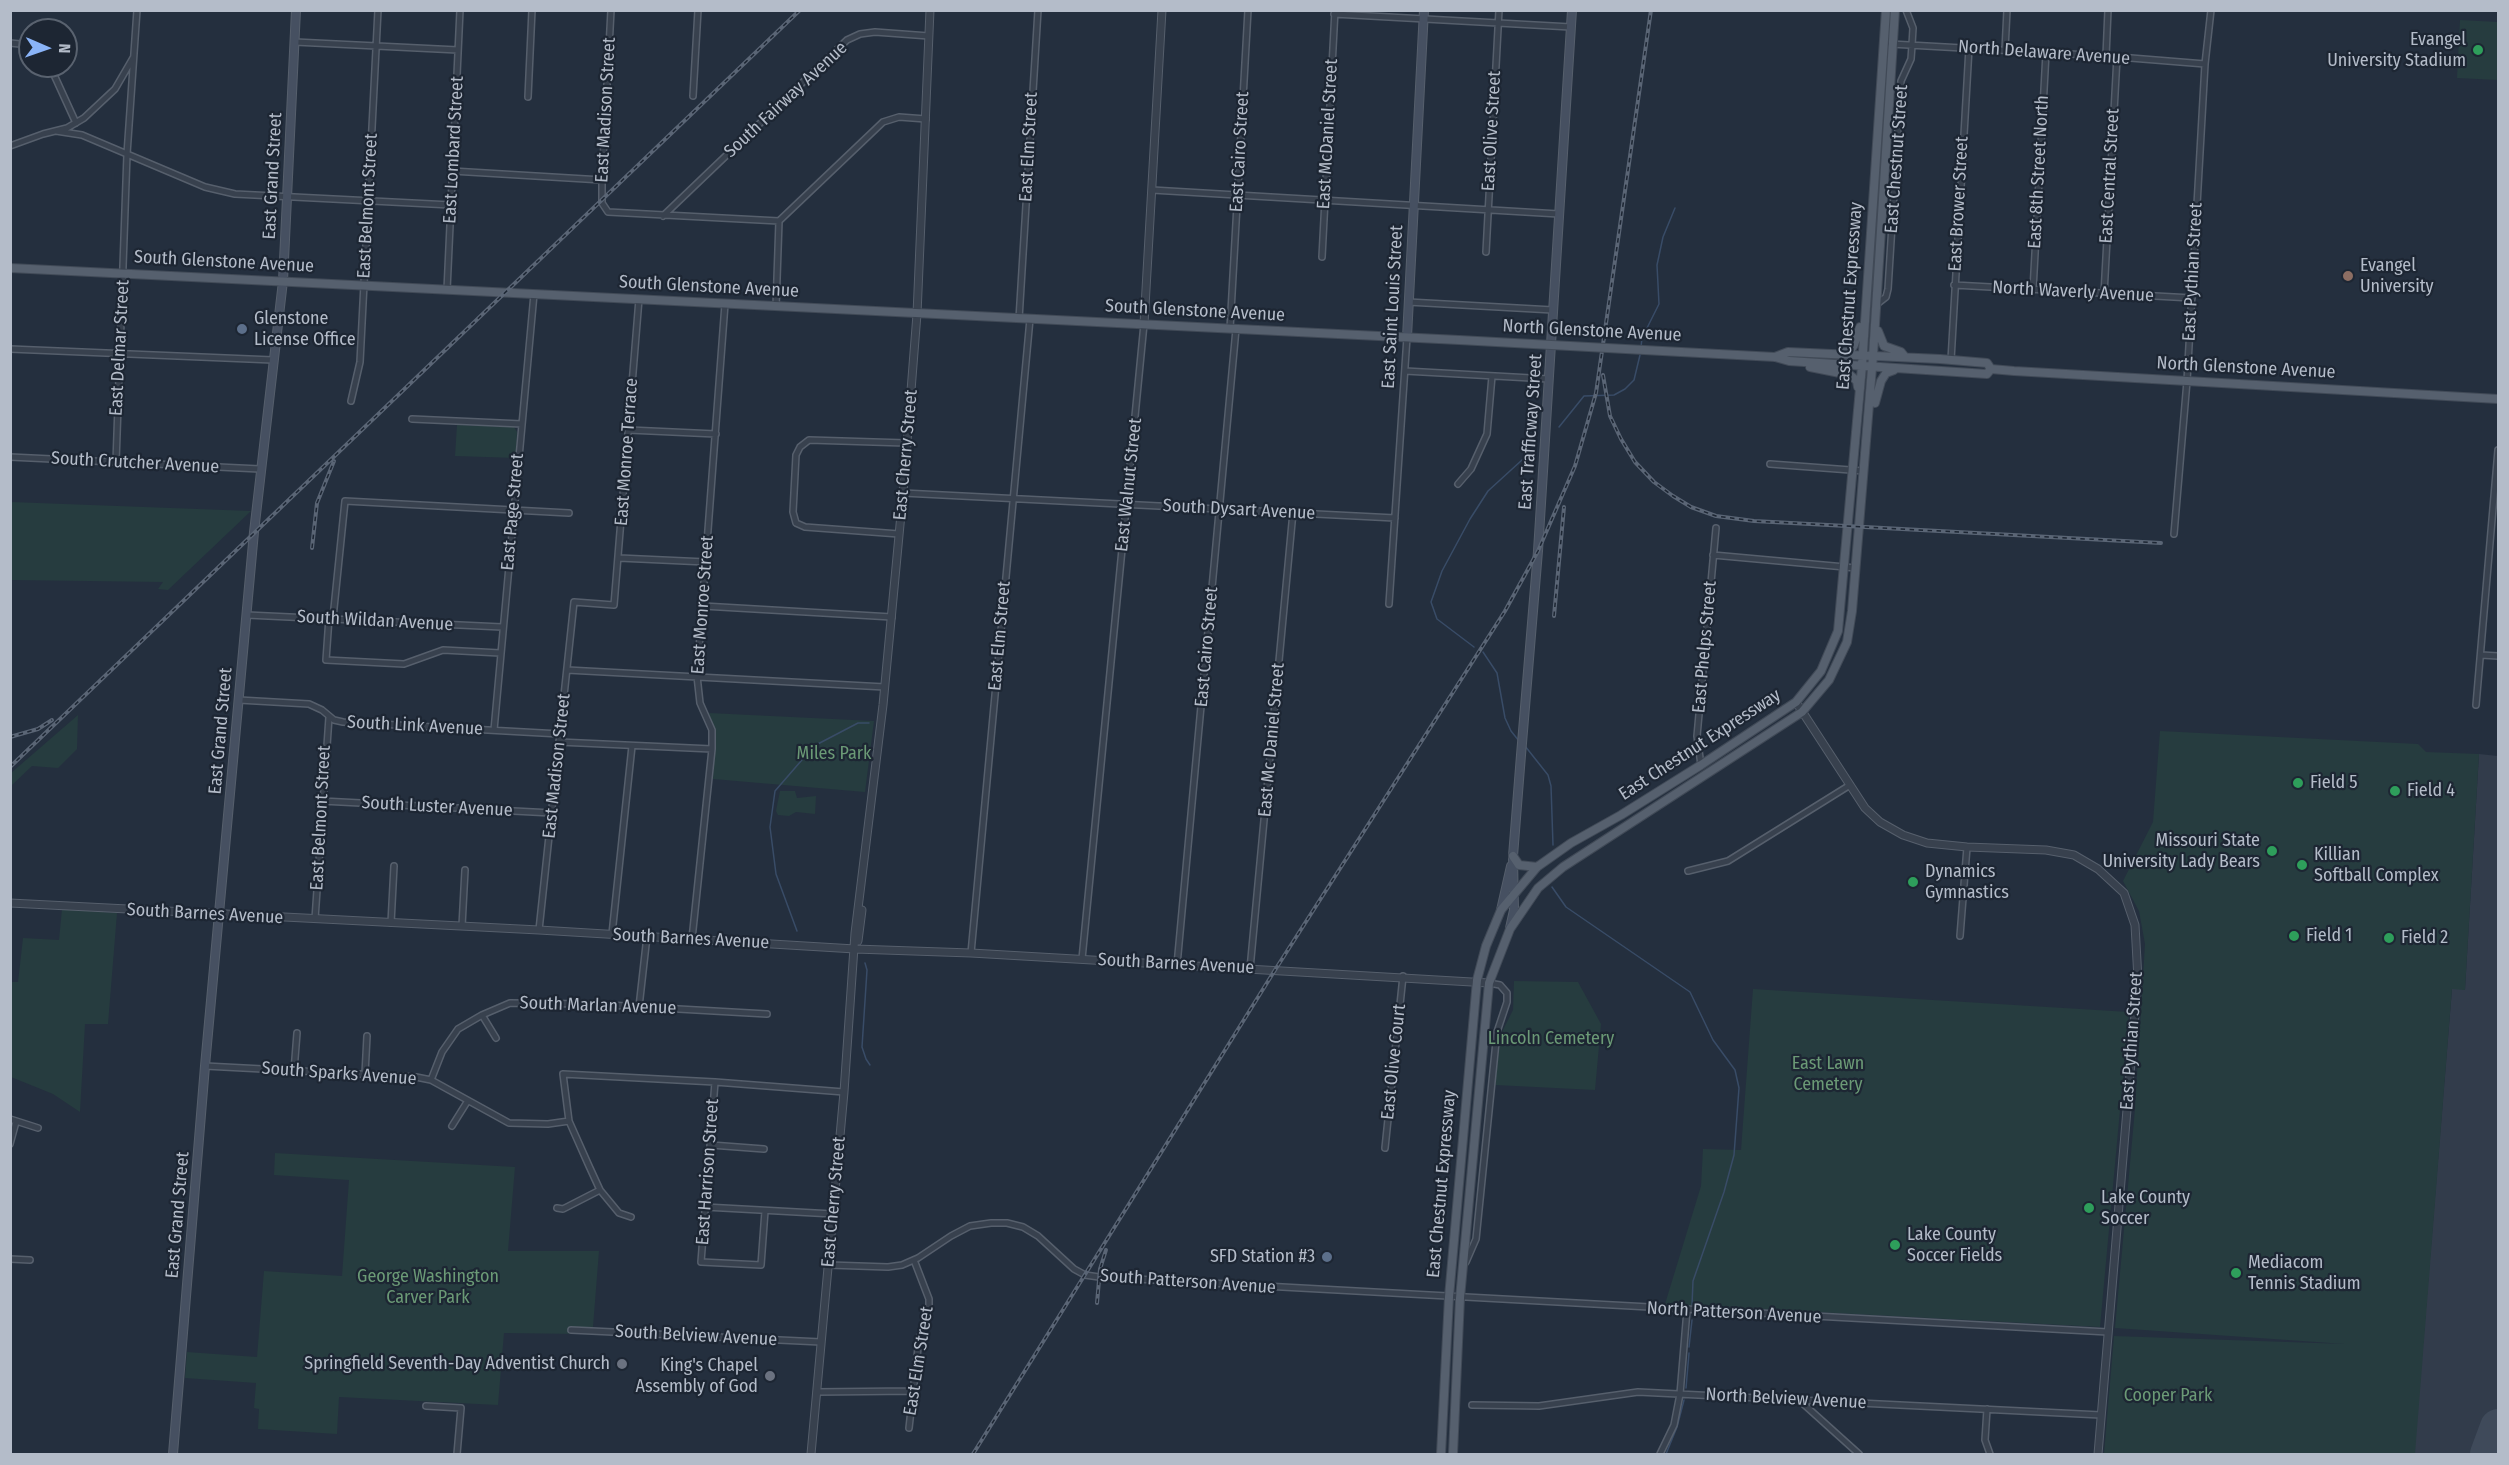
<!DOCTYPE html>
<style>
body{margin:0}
#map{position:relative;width:2509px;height:1465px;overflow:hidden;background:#242f3e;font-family:"Fira Sans Condensed",sans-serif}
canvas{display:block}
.frame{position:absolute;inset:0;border:12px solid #b4bcc9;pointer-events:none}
.north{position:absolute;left:18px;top:18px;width:60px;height:60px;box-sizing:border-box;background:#1d2633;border:2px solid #59626f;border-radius:50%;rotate:92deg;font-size:16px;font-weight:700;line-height:24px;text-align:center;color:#b4bcc9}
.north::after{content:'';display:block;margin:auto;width:21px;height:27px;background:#8ab4f8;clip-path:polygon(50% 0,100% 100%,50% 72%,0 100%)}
</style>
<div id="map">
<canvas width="2509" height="1465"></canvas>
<div class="frame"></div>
<div class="north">N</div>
</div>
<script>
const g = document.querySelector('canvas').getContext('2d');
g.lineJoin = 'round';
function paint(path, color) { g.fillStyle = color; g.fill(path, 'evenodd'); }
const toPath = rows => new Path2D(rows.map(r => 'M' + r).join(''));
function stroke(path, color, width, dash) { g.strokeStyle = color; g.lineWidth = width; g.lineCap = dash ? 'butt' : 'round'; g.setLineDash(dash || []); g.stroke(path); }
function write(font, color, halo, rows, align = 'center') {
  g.font = font + ' "Fira Sans Condensed",sans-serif'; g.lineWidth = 4.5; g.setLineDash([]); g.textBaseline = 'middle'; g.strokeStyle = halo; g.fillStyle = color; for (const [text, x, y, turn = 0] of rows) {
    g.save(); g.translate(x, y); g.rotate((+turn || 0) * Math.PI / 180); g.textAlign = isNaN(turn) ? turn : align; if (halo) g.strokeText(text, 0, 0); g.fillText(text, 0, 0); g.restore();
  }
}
const airport = toPath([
 [2479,754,2498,756,2498,1454,2414,1454,2452,989,2465,989]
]);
const green = toPath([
 [2460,20,2498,22,2498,80,2457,78],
 [457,425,514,427,517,432,516,458,455,456],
 [11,502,251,511,168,590,158,589,163,582,11,580],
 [709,713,874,721,865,792,713,779,715,736],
 [78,715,77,749,58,768,32,766,11,786,11,773],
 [2160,731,2418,744,2426,752,2479,754,2465,990,2452,989,2415,1454,2104,1454,2114,1336,2345,1344,2115,1328,2135,1109,2145,944,2139,911,2123,881,2153,822],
 [780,791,795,791,797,798,816,796,815,814,796,812,789,816,778,815,776,811],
 [62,909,117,913,108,1024,85,1024,80,1112,53,1094,11,1077,11,982,18,982,23,938,59,940],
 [1514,981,1578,982,1601,1024,1595,1090,1495,1085,1501,1034,1513,1010],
 [1753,989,2129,1012,2100,1327,1665,1304,1701,1186,1703,1149,1741,1150],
 [275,1153,515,1167,508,1251,599,1251,593,1327,579,1334,504,1333,498,1405,339,1397,337,1434,258,1429,259,1409,254,1408,256,1383,185,1378,187,1352,257,1357,264,1271,342,1276,349,1180,274,1175]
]);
const stream = toPath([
 [1641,347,1642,338,1659,304,1657,265,1663,237,1675,208],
 [1559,427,1584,396,1614,395,1625,389,1634,380,1640,355],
 [1474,647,1437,619,1431,602,1442,571,1470,519,1488,491,1522,460],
 [1483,652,1497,673,1505,718,1511,731,1519,741],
 [1525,746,1548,775,1551,786,1553,845],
 [1552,887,1566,907,1690,992,1713,1040,1735,1070,1739,1088,1734,1155,1724,1192,1693,1281,1692,1305],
 [797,931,776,874,770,827,775,791,814,746,858,723,869,723],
 [865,963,867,970,862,1047,866,1059,870,1065],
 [1689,1347,1692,1320],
 [1686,1388,1689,1353],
 [1666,1454,1677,1427,1684,1400]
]);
const runway = toPath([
 [2488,1454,2498,1427]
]);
const minor = toPath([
 [611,10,602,180,602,203,608,212,779,221,883,122,899,117,926,119],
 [1334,14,1571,27],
 [295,42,458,50],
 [10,43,30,45],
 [1891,44,2106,56,2205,64],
 [2005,50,2007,10],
 [2106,56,2108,10],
 [50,66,76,123],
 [693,96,698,10],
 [528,97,532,10],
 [56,131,82,135,205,187,235,194,451,205],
 [10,146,43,134,67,128,84,118,115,89,133,58],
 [452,171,602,180],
 [1152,190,1559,214],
 [663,216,847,40,860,34,875,32,929,36],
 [1486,252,1499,10],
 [1322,257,1335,10],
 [1954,285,2192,298],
 [447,290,460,10],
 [2033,290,2046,53],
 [2104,294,2117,57],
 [1408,302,1553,310],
 [1877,304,1886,297,1888,289,1901,81,1911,59,1912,45,1913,28,1906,10],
 [776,307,779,221],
 [1019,319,1038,10],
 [1230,329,1248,10],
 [10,349,273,360],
 [1951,360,1969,48],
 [1405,371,1549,379],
 [351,401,360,362,378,10],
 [412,419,522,424],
 [629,430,716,434],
 [10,457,260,469],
 [116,462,127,154,137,10],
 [1770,464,1864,471],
 [1458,484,1471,469,1487,434,1492,376],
 [903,493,1395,518],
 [899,534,805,527,796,523,793,512,796,455,800,447,809,440,906,443],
 [2174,534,2187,381,2205,64,2211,10],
 [1713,555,1856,568],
 [619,558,706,562],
 [1389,604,1407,337],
 [703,606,892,617],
 [247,615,502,627],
 [329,618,326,660,404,664,443,650,500,653],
 [333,618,345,501,569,513],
 [2481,655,2498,656],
 [567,670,885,687],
 [239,700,309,704,322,710,334,720,343,722,560,734],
 [2476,705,2498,450],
 [494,730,534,294],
 [559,742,712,749],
 [1701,765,1697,736,1716,528],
 [322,801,552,813],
 [1688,871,1728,861,1850,785],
 [315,919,329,717],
 [391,923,394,866],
 [462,926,465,870],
 [539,930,574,602,614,605,639,299],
 [612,934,632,746],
 [1960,936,1967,847],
 [692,939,712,749,712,730,700,703,697,676,725,304],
 [971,953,1030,319],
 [1082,959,1144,324],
 [1177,965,1236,329],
 [1250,969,1293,512],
 [639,1007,647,936],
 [482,1015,496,1038],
 [205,1066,416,1077,431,1080,509,1123,548,1124,569,1121],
 [294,1071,297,1033],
 [365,1074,367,1036],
 [431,1080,442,1052,458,1029,482,1015,510,1003,590,1004,767,1014],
 [715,1082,701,1262,761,1265,765,1211],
 [10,1119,38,1128],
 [452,1126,467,1102],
 [10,1144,16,1122],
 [711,1145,764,1149],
 [1385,1148,1403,976],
 [705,1207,833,1214],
 [557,1208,563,1209,600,1190],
 [631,1217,619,1213,600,1190,589,1166,569,1121,563,1074,715,1082,844,1092],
 [10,1259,30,1260],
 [1466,1262,1476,1239,1497,1032,1507,1002,1507,993,1500,985,1489,983],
 [829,1265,888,1267,902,1265,918,1258,951,1236,970,1226,991,1223,1007,1223,1023,1227,1038,1236,1074,1269,1085,1275,1099,1277,2108,1332],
 [571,1330,821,1342],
 [817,1392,912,1391],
 [1799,1400,1859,1454],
 [1472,1405,1539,1406,1638,1392,2101,1415],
 [426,1406,461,1408,457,1454],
 [1987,1409,1985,1440,1990,1454],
 [909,1428,919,1339,929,1310,929,1299,914,1260],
 [1660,1454,1674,1425,1680,1394,1687,1310]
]);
const tertiary = toPath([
 [1144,324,1162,10],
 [1796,702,1865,808,1880,822,1903,835,1927,843,1967,847,2046,850,2074,855,2098,869,2124,893,2135,925,2138,979,2098,1454],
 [10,903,539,930,855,949,971,953,1489,983],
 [858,941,862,910],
 [811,1454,844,1092,855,933,883,705,903,493,917,314,930,10]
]);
const secondary = toPath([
 [1407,337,1424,10],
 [1501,910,1511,866],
 [1510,928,1514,910,1513,856,1521,755,1538,551,1572,10],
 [173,1454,205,1066,254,532,283,281,296,10]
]);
const primary = toPath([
 [10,268,1459,340],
 [1878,331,1884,346,1901,352,1905,357],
 [1681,352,1775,357,1789,361,1987,374,1991,369],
 [1841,353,1850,351,1854,345,1860,327],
 [1775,357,1788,352,1940,359,1987,363,1991,369,2014,371,2498,399],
 [1810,367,1850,375,1857,381,1858,387],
 [1875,403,1881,381,1886,373,1894,370],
 [1513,856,1519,865,1537,867],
 [1441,1454,1449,1297,1477,980,1486,946,1501,910,1537,867,1571,843,1621,815,1701,765,1796,702,1821,671,1838,631,1862,366,1886,10],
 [1453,1454,1460,1298,1489,983,1510,929,1538,888,1563,867,1802,712,1829,680,1847,642,1852,611,1873,356,1895,10]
]);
const rail = toPath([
 [1603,375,1610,416,1621,439,1635,462,1654,482,1673,496,1691,507,1716,516,1754,521,2161,543],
 [312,548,317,503,334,461],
 [1554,616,1564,507],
 [10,737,38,729,52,720],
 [10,767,800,10],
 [1097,1303,1100,1269,1106,1250],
 [973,1454,1275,970,1505,611,1538,551,1575,466,1596,393,1651,10]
]);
const primaryBridge = toPath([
 [1459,340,1681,352]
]);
const markers = [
 [2478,50,6,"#2e9e5b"],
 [2348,276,6,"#8d6e63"],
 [242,329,6,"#5c6f8a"],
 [2298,783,6,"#2e9e5b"],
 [2395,791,6,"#2e9e5b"],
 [2272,851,6,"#2e9e5b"],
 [2302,865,6,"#2e9e5b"],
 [1913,882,6,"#2e9e5b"],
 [2294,936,6,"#2e9e5b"],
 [2389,938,6,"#2e9e5b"],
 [2089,1208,6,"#2e9e5b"],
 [1895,1245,6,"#2e9e5b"],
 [1327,1257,6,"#5c6f8a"],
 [2236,1273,6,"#2e9e5b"],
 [622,1364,6,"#6b7280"],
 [770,1376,6,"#6b7280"]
];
const poiNames = [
 ["Evangel",2466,40,"right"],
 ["University Stadium",2466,61,"right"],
 ["Evangel",2360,266],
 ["University",2360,287],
 ["Glenstone",254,319],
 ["License Office",254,340],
 ["Field 5",2310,783],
 ["Field 4",2407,791],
 ["Missouri State",2260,841,"right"],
 ["University Lady Bears",2260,862,"right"],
 ["Killian",2314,855],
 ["Softball Complex",2314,876],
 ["Dynamics",1925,872],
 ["Gymnastics",1925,893],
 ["Field 1",2306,936],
 ["Field 2",2401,938],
 ["Lake County",2101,1198],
 ["Soccer",2101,1219],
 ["Lake County",1907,1235],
 ["Soccer Fields",1907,1256],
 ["SFD Station #3",1315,1257,"right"],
 ["Mediacom",2248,1263],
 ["Tennis Stadium",2248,1284],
 ["Springfield Seventh-Day Adventist Church",610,1364,"right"],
 ["King's Chapel",758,1366,"right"],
 ["Assembly of God",758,1387,"right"]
];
const streetNames = [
 ["North Delaware Avenue",2044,53,4],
 ["South Fairway Avenue",786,100,-43],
 ["East Madison Street",606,110,-87],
 ["East Olive Street",1492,131,-87],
 ["East McDaniel Street",1328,134,-87],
 ["East Elm Street",1029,147,-87],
 ["East Lombard Street",454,150,-87],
 ["East Cairo Street",1240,152,-87],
 ["East Chestnut Street",1897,159,-86],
 ["East 8th Street North",2039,172,-87],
 ["East Grand Street",273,176,-87],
 ["East Central Street",2110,176,-87],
 ["East Brower Street",1959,204,-87],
 ["East Belmont Street",368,206,-87],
 ["South Glenstone Avenue",224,262,3],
 ["East Pythian Street",2193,272,-87],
 ["South Glenstone Avenue",709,287,3],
 ["North Waverly Avenue",2073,292,3],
 ["East Chestnut Expressway",1850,296,-86],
 ["East Saint Louis Street",1393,307,-87],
 ["South Glenstone Avenue",1195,311,3],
 ["North Glenstone Avenue",1592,331,3],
 ["East Delmar Street",120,348,-87],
 ["North Glenstone Avenue",2246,368,3],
 ["East Trafficway Street",1531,432,-86],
 ["East Monroe Terrace",627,452,-86],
 ["East Cherry Street",906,455,-85],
 ["South Crutcher Avenue",135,463,3],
 ["East Walnut Street",1129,485,-84],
 ["South Dysart Avenue",1239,510,3],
 ["East Page Street",513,512,-85],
 ["East Monroe Street",703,605,-86],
 ["South Wildan Avenue",375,621,3],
 ["East Elm Street",1000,636,-85],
 ["East Cairo Street",1207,647,-85],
 ["East Phelps Street",1705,647,-85],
 ["South Link Avenue",415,726,3],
 ["East Grand Street",221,731,-85],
 ["East Mc Daniel Street",1272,740,-85],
 ["East Chestnut Expressway",1700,745,-33],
 ["East Madison Street",557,766,-84],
 ["South Luster Avenue",437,807,3],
 ["East Belmont Street",321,818,-87],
 ["South Barnes Avenue",205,914,3],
 ["South Barnes Avenue",691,939,3],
 ["South Barnes Avenue",1176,964,3],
 ["South Marlan Avenue",598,1006,2],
 ["East Pythian Street",2132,1041,-86],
 ["East Olive Court",1394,1062,-84],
 ["South Sparks Avenue",339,1074,4],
 ["East Harrison Street",708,1172,-86],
 ["East Chestnut Expressway",1442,1184,-85],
 ["East Cherry Street",834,1202,-85],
 ["East Grand Street",178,1215,-85],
 ["South Patterson Avenue",1188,1282,4],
 ["North Patterson Avenue",1734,1313,3],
 ["South Belview Avenue",696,1336,3],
 ["East Elm Street",919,1361,-81],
 ["North Belview Avenue",1786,1399,3]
];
const parkNames = [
 ["Miles Park",834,754],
 ["Lincoln Cemetery",1551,1039],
 ["East Lawn",1828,1064],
 ["Cemetery",1828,1085],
 ["George Washington",428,1277],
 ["Carver Park",428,1298],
 ["Cooper Park",2168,1396]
];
paint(airport, '#323c4b');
paint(green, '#263c3f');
stroke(stream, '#394c67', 1.5);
stroke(runway, '#3f4a5a', 36);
stroke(minor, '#565f6c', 8);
stroke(tertiary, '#565f6c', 9);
stroke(secondary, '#565f6c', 10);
stroke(primary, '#414a57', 10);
stroke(minor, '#38414e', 5);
stroke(tertiary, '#38414e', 7);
stroke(secondary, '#465061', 8);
stroke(primary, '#56606e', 8);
stroke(rail, '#5a6575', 4);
stroke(rail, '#1d2633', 1.5, [4.5]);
stroke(primaryBridge, '#414a57', 10, []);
stroke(primaryBridge, '#56606e', 8);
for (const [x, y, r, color] of markers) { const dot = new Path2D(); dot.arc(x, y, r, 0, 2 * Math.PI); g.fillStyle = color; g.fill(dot); stroke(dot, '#1d2633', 2); }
write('18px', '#b4bcc9', '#1d2633', poiNames, 'left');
write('18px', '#b4bcc9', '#1d2633', streetNames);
write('18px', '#6b9a76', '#1d2633', parkNames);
</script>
